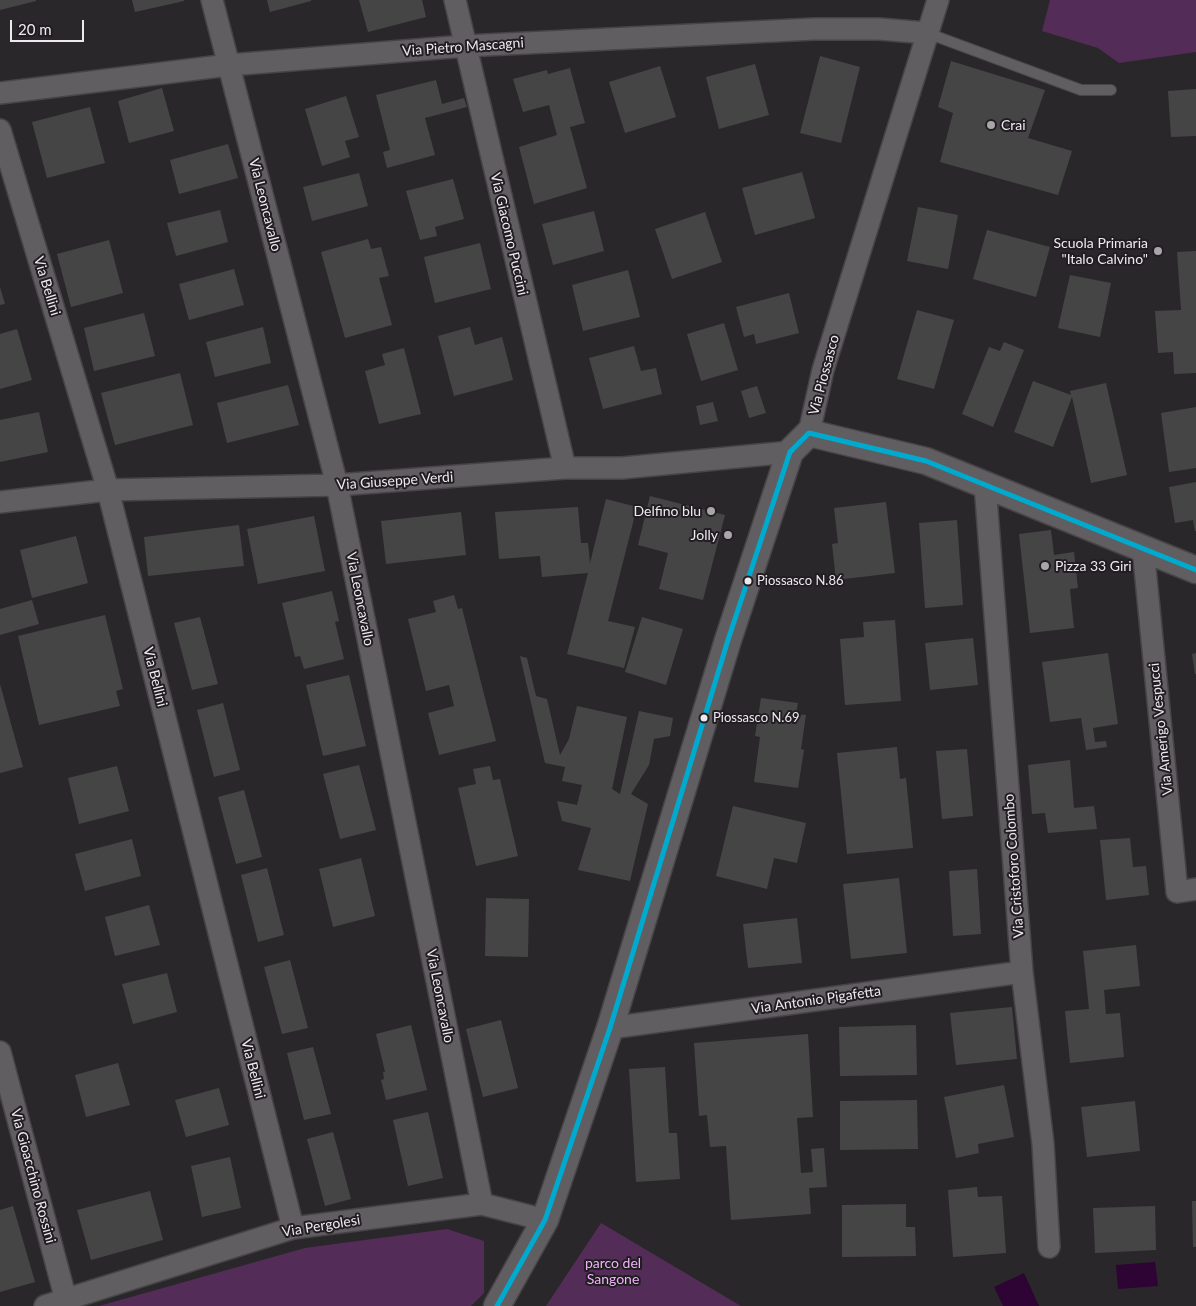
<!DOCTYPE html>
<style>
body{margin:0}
#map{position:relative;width:1196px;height:1306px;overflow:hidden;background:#2a272a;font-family:Lato,sans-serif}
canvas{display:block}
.scale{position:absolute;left:10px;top:20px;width:74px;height:22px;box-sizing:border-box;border:2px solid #edeaed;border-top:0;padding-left:6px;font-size:15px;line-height:18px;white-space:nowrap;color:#edeaed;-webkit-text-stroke:4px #211d22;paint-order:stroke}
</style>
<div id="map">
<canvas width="1196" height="1306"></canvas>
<div class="scale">20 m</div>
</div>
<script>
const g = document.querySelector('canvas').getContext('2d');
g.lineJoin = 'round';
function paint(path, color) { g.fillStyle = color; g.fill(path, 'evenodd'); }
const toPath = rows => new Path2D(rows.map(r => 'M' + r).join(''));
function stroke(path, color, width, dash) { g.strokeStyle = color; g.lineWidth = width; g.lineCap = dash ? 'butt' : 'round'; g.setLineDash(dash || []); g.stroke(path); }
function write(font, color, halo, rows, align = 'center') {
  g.font = font + ' Lato,sans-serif'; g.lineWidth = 4; g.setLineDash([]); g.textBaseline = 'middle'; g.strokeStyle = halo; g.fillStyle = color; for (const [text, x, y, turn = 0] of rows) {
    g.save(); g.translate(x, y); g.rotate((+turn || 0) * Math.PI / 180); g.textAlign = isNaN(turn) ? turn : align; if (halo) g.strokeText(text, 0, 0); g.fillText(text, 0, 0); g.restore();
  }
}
const green = toPath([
 [1050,0,1196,0,1196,52,1119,63,1098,48,1042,31],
 [601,1223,741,1306,546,1306],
 [447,1229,484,1241,484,1293,471,1306,99,1306,305,1248]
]);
const water = toPath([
 [1155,1262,1158,1286,1118,1289,1116,1265],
 [1024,1273,1039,1306,1003,1306,994,1287]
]);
const building = toPath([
 [0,0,36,0,36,1,0,10],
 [132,0,184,0,184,1,135,12],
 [267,0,311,0,311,1,270,12],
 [359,0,422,0,426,17,368,32],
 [820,56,860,67,841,143,800,133],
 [951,61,1045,90,1028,138,1072,151,1058,195,940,162,953,113,938,107],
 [755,64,769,115,719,129,706,77],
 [660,66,676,117,625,133,609,82],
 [570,68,585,123,570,127,587,188,534,204,519,147,557,135,549,105,523,112,513,79,547,70,548,74],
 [436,80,442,104,464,98,467,107,425,118,435,155,387,168,383,152,390,150,376,95],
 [162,88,174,131,129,143,118,101],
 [1196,89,1196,136,1171,137,1168,91],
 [346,96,359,137,345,141,350,157,322,166,305,109],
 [90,107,105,163,47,178,32,122],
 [228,144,238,178,179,194,170,160],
 [802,172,815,218,755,235,742,188],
 [359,173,368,206,312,221,303,187],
 [453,179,464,219,435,227,437,236,420,240,406,191],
 [918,207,958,215,948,269,907,261],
 [220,210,228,242,176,256,167,223],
 [594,211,604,251,553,265,542,224],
 [705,212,722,262,672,279,655,229],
 [987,230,1050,247,1036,297,973,279],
 [368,239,371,249,381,247,389,276,379,278,392,325,345,338,321,252],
 [109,240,123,293,71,307,57,254],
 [480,243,491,289,435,303,424,257],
 [1196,251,1196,373,1174,374,1173,352,1158,353,1155,311,1181,310,1177,252],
 [234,269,244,305,189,320,179,284],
 [628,270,640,317,583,331,572,285],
 [1070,275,1111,283,1100,337,1058,328],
 [0,287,5,304,0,305],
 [789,293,799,333,756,344,754,334,744,337,736,307],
 [917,310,954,320,934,389,897,379],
 [144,313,155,356,94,371,84,328],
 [724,323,738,370,701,381,687,334],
 [263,327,271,363,215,377,206,342],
 [470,327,475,345,502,337,513,380,454,396,438,336],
 [17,329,32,380,0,389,0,334],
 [1004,342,1024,350,993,427,962,414,989,347,1000,351],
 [634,346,641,371,656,368,662,394,603,409,589,358],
 [404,348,421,414,379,424,365,371,385,365,382,354],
 [180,373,193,425,115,445,101,393],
 [1033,381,1071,395,1070,391,1106,383,1127,475,1091,483,1072,397,1053,447,1014,432],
 [288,385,299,425,227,443,217,403],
 [757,386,766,413,749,418,741,391],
 [713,402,718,421,700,425,696,406],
 [1196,407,1196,468,1169,472,1161,413],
 [39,412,48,452,0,462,0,420],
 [1196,482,1196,531,1195,531,1193,520,1175,523,1169,487],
 [650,496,725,515,703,600,659,589,668,553,638,545],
 [606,499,637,507,608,621,635,627,624,668,567,654,588,573,542,577,540,556,499,559,495,512,578,507,581,543,588,543,590,563],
 [886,502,895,573,836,580,832,544,838,543,834,508],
 [461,512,466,555,386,564,381,521],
 [314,516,325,571,258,584,247,529],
 [957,520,963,605,925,608,919,523],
 [239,525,244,566,148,576,144,537],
 [1051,530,1054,555,1074,552,1078,588,1070,589,1074,628,1030,633,1019,534],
 [76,536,88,583,32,598,20,550],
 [332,591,339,621,335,622,344,659,304,669,300,656,295,657,282,603],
 [454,595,458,609,462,608,496,741,439,755,428,713,454,706,449,685,426,691,408,619,436,612,433,601],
 [32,600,39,624,0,635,0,609],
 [105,615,123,689,116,691,120,706,39,725,18,636],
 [200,617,218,684,192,690,174,623],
 [642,617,683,629,666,685,625,672],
 [895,620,901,701,845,705,840,639,864,637,863,622],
 [973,638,978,685,930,690,925,643],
 [1108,653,1118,724,1093,728,1095,742,1106,741,1107,747,1086,750,1081,718,1050,722,1042,662],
 [1196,653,1196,674,1195,674,1192,654],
 [520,656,527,658,536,696,547,699,560,755,569,739,577,706,627,717,612,789,620,794,639,711,673,718,670,736,654,739,649,765,631,794,648,804,630,881,578,870,591,828,562,821,557,801,577,805,582,785,562,781,565,767,545,763],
 [349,675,366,746,323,756,306,685],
 [0,684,23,767,0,773],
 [761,698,798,703,796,714,806,715,801,749,804,750,798,788,754,782,760,737,755,736],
 [223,703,240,770,214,777,197,710],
 [897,747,900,779,906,778,913,848,847,854,837,753],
 [967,749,973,816,942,819,936,751],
 [1070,760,1074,808,1094,806,1097,829,1048,833,1045,813,1032,814,1028,765],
 [359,765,376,830,340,839,323,774],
 [117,766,129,811,79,824,68,778],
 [490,766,493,780,500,779,518,856,476,866,458,788,476,784,473,769],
 [244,790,262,857,236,864,218,797],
 [733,806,806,823,797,863,774,858,767,889,716,876],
 [1130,838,1133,867,1146,866,1149,895,1106,900,1100,840],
 [132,839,141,876,85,891,75,854],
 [361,858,375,916,333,927,319,869],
 [267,868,284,935,258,942,241,875],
 [977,869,981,934,953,936,949,871],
 [899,878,907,953,851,959,843,884],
 [486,898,529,899,528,957,485,956],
 [149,905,160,945,115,956,105,917],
 [797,918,802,963,748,968,743,924],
 [1136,945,1140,986,1104,990,1106,1014,1120,1013,1124,1057,1070,1063,1065,1011,1089,1009,1083,951],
 [290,960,308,1028,282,1034,264,967],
 [167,973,177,1012,133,1024,122,984],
 [1012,1007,1017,1059,956,1065,950,1013],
 [501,1020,518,1088,483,1097,466,1029],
 [411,1025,427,1090,386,1100,381,1080,384,1079,383,1072,385,1072,376,1034],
 [916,1025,917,1075,840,1076,839,1027],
 [808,1034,813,1117,797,1118,801,1173,813,1172,811,1149,824,1148,827,1187,809,1188,811,1214,731,1220,726,1146,710,1147,707,1115,699,1116,694,1043],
 [313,1047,331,1114,304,1120,287,1053],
 [118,1063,130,1105,86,1117,75,1075],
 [665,1067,669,1133,677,1133,680,1179,636,1182,629,1069],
 [1004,1085,1014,1137,978,1144,979,1153,956,1158,944,1097],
 [219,1088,229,1125,186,1137,175,1100],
 [917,1100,918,1149,840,1150,840,1101],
 [1135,1101,1140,1151,1087,1157,1081,1107],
 [428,1112,443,1178,408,1186,393,1120],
 [333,1132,351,1199,325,1206,307,1139],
 [230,1157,241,1208,202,1217,191,1166],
 [977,1187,978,1197,1002,1196,1006,1253,953,1257,948,1190],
 [150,1191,163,1240,91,1260,77,1210],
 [1192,1201,1196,1201,1196,1247,1193,1247],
 [906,1204,906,1227,915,1227,916,1256,842,1257,842,1205],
 [13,1206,35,1282,0,1292,0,1210],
 [1155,1206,1156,1250,1095,1253,1093,1208]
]);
const service = toPath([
 [927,33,1081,90,1111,90]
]);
const minor = toPath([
 [212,0,337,485,482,1204],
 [455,0,565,468],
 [0,93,229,65,465,46,814,29,879,29,927,33],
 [0,130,108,490,293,1228],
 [809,433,823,370,938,0],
 [985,484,1022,972,1043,1144,1049,1247],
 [0,502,108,490,337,485,565,468,622,468,790,452],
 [1143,548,1177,892,1196,889],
 [610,1028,1022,972],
 [0,1052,66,1300],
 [45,1306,293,1228,482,1204,545,1220]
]);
const tertiary = toPath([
 [497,1306,545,1220,610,1028,728,640,790,452,809,433,926,461,1196,570]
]);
const bus1 = toPath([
 [497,1306,545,1220,610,1028,728,640,790,452,809,433,926,461,1196,570]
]);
const markers = [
 [991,125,5,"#a9a6a9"],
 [1158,251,5,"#a9a6a9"],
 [711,511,5,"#a9a6a9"],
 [728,535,5,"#a9a6a9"],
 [1045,566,5,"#a9a6a9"],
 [748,581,4.5,"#edeaed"],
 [704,718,4.5,"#edeaed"]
];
const busNames = [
 ["Piossasco N.86",757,581],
 ["Piossasco N.69",713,718]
];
const streetNames = [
 ["Via Pietro Mascagni",463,47,-4],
 ["Via Leoncavallo",265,205,76],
 ["Via Giacomo Puccini",509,234,77],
 ["Via Bellini",47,286,73],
 ["Via Piossasco",824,375,-75],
 ["Via Giuseppe Verdi",395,481,-4],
 ["Via Leoncavallo",360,599,79],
 ["Via Bellini",155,677,76],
 ["Via Amerigo Vespucci",1161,729,-96],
 ["Via Cristoforo Colombo",1014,866,-94],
 ["Via Leoncavallo",440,996,79],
 ["Via Antonio Pigafetta",816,1000,-8],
 ["Via Bellini",253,1069,76],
 ["Via Gioacchino Rossini",33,1176,75],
 ["Via Pergolesi",321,1226,-9]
];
const poiNames = [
 ["Crai",1001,125,"left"],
 ["Scuola Primaria",1148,243],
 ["\"Italo Calvino\"",1148,259],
 ["Delfino blu",701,511],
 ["Jolly",718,535],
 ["Pizza 33 Giri",1055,566,"left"]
];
const parkNames = [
 ["parco del",613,1263],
 ["Sangone",613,1279]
];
paint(green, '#532c58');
paint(water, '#2e0434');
paint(building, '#464546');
stroke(service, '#474447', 12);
stroke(minor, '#474447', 24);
stroke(tertiary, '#474447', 29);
stroke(service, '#615e61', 10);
stroke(minor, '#615e61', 21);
stroke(tertiary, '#615e61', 26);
stroke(bus1, '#00a9ce', 5);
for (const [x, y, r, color] of markers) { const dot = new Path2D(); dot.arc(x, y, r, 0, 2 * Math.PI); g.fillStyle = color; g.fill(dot); stroke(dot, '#211d22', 2); }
write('13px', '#edeaed', '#211d22', busNames, 'left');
write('14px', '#edeaed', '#211d22', streetNames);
write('14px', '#edeaed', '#211d22', poiNames, 'right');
write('14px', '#eeb3f6', '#211d22', parkNames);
</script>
